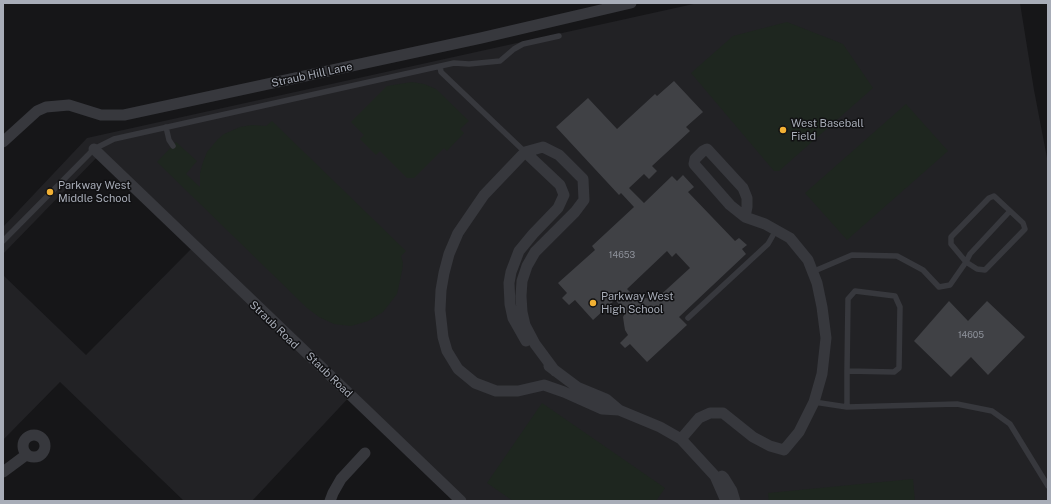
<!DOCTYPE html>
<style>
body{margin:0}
#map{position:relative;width:1051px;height:504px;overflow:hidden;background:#161618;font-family:"Public Sans",sans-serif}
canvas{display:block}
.frame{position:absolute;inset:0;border:4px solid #a8adb8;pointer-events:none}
</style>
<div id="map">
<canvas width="1051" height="504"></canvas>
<div class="frame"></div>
</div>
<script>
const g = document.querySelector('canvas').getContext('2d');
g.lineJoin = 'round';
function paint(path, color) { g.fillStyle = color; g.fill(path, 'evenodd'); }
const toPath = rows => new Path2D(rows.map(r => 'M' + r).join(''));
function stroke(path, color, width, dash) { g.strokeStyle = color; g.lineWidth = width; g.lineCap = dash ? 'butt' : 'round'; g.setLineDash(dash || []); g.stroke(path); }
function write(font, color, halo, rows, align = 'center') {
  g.font = font + ' "Public Sans",sans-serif'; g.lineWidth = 3; g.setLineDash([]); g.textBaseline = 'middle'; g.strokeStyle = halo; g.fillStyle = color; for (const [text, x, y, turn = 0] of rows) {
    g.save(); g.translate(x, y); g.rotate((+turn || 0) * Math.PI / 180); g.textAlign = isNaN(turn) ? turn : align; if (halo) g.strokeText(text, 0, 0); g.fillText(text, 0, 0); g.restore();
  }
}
const built = toPath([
 [698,3,1020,3,1034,90,1048,163,1048,501,461,501,353,393,252,501,184,501,60,382,3,440,3,275,86,355,198,242,102,152,3,254,3,227,87,138]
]);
const green = toPath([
 [787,22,843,44,873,88,779,171,774,171,691,73,733,36],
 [412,82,424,84,436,89,469,121,460,129,464,133,447,151,444,148,414,178,407,178,380,151,376,155,360,139,364,135,351,122,387,86],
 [906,104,948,151,847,240,805,193],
 [272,121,406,251,401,256,403,263,402,271,397,294,383,312,368,321,351,326,334,324,319,317,307,308,157,162,176,142,197,161,186,174,200,187,200,173,203,162,207,152,218,139,224,134,240,127,252,125,266,126],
 [542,403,665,488,656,501,513,501,487,483],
 [913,479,915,501,769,501,768,493]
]);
const building = toPath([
 [674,81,703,112,686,127,690,131,652,166,657,171,649,179,644,174,629,188,644,203,672,176,677,181,683,175,694,187,688,192,735,241,739,238,747,245,742,249,746,254,679,317,687,325,647,362,630,344,625,348,620,343,628,335,625,330,624,324,623,317,626,311,615,300,593,320,575,300,569,305,562,298,567,293,558,283,595,250,592,246,634,207,621,193,619,195,556,127,588,98,617,129,655,94,657,96],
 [667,251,672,257,676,253,690,268,655,300,646,298,638,300,627,289],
 [949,301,968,321,987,301,1025,337,988,375,971,357,951,377,914,341]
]);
const lane = toPath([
 [440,66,441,72,525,152],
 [166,127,169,140,173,146],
 [3,241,94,149,114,139,454,63,469,64,500,61,514,49,523,44,559,36],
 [812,272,852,255,897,256,923,270,939,287,950,285,966,262,977,269,985,270,1025,229,1023,223,994,196,989,198,951,237,951,244,966,262,970,254,1010,211],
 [688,318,768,244,776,230],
 [814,402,847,407,957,404,992,411,1010,424,1048,486],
 [847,407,847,371,848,299,855,291,895,296,900,307,899,368,894,372,847,371]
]);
const street = toPath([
 [3,142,37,111,46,107,69,105,101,115,124,115,481,38,631,3],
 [94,149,461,501],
 [525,152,560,185,564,195,558,208,533,234,519,251,511,272,509,283,510,304,513,318,526,341],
 [549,366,577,387,606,399,619,410,660,427,681,439,715,476,726,501],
 [555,371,535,344,525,325,522,312,521,296,522,281,527,266,535,252,575,212,584,200,583,179,559,155,543,147,525,152,484,195,458,233,449,254,444,273,441,290,440,310,443,337,447,351,458,369,475,383,496,391,518,391,544,385,564,392,602,409,619,410],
 '23 446a11 11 0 1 1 22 0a11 11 0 1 1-22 0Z',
 [681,439,699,418,710,413,723,413,753,437,770,446,784,450,799,432,814,402,822,374,826,338,822,307,817,283,808,260,790,238,765,224,745,217,730,205,694,164,695,159,703,151,707,149,709,151,743,188,747,198,747,207,745,217],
 [3,472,26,455],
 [722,476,724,478,732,491,735,501],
 [330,501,333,493,341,479,365,453]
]);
const markers = [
 [783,130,4,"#f2b134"],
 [50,192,4,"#f2b134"],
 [593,303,4,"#f2b134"]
];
const numberNames = [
 ["14653",622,255],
 ["14605",971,335]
];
const streetNames = [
 ["Straub Hill Lane",312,75,-12],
 ["Straub Road",274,325,44],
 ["Staub Road",329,375,44]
];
const poiNames = [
 ["West Baseball",791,124],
 ["Field",791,137],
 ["Parkway West",58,186],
 ["Middle School",58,199],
 ["Parkway West",601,297],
 ["High School",601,310]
];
paint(built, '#222225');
paint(green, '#1e261f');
paint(building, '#404145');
stroke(lane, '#37383d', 5.5);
stroke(street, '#37383d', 11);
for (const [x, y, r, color] of markers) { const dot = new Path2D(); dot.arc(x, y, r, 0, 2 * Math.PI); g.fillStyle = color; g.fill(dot); stroke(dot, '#111113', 1.5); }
write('9px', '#8e929b', null, numberNames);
write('11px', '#a8adb8', '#111113', streetNames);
write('11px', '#a8adb8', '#111113', poiNames, 'left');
</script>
